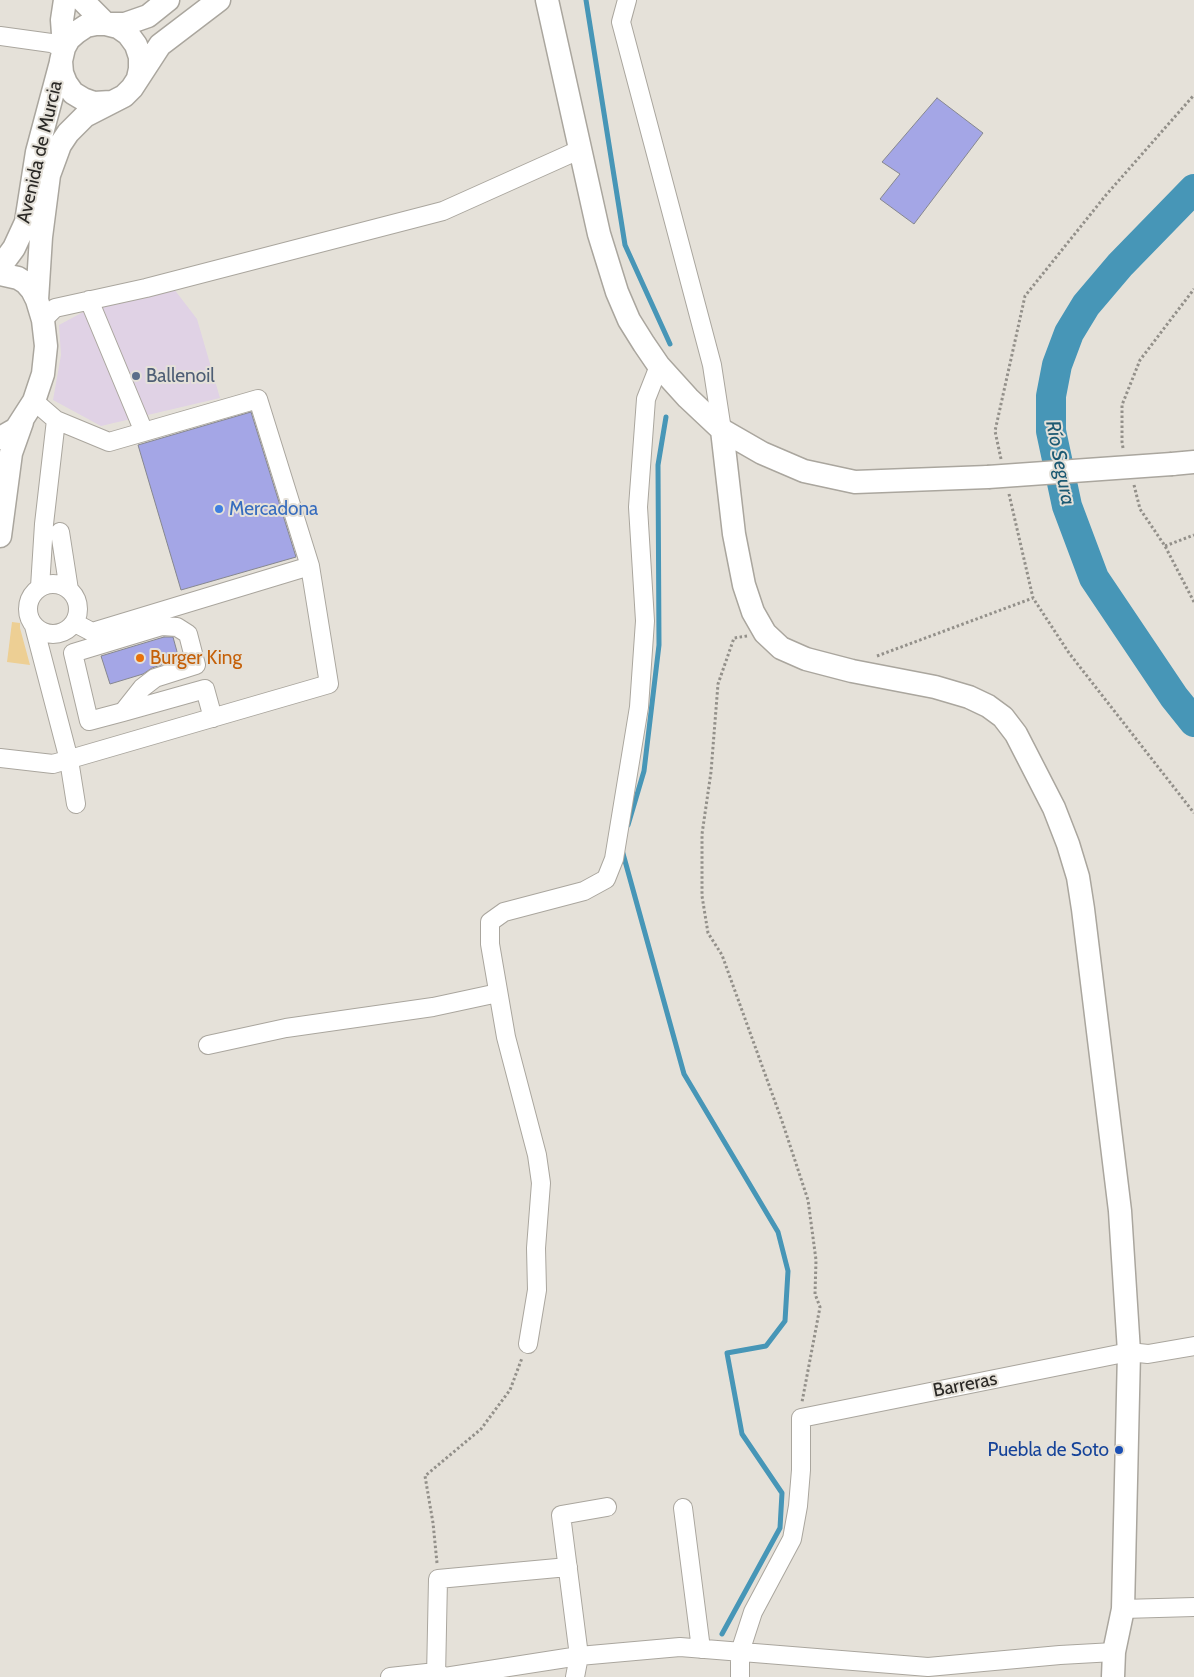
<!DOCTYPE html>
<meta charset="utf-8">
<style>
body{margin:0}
canvas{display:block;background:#e5e1d9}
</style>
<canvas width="1194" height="1677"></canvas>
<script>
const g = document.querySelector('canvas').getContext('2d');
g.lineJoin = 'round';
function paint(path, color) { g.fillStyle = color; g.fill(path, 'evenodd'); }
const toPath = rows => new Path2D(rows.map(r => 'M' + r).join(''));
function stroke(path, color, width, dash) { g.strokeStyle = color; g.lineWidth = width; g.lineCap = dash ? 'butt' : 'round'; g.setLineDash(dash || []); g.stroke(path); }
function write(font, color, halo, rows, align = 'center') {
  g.font = font + ' Cabin,sans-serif'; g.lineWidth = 4; g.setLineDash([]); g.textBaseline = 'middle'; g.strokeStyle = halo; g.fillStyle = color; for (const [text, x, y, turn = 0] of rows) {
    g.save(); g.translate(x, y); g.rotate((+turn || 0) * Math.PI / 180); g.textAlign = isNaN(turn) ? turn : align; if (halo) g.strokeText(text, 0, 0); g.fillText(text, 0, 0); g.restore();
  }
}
const commercial = toPath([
 [174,289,197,319,220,398,101,426,53,400,61,355,59,325,85,311]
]);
const green = toPath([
 [12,622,20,623,20,628,30,665,7,662]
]);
const stream = toPath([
 [586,0,625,245,670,344],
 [628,825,644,771,659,645,658,465,666,417],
 [622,850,684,1074,778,1232,788,1271,785,1321,766,1346,727,1353,742,1434,782,1493,780,1528,722,1634]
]);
const river = toPath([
 [1194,189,1120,265,1086,305,1069,333,1057,365,1051,396,1051,431,1067,506,1094,578,1174,697,1194,722]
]);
const building = toPath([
 [937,98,983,133,914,224,880,199,900,174,882,162,937,98],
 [251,412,296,557,181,590,138,445,251,412],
 [164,637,173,637,179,659,152,668,143,674,110,684,101,656,164,637]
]);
const path = toPath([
 [1123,448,1122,442,1122,405,1140,360,1194,289],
 [1001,459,995,431,1025,296,1106,195,1194,95],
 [1134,485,1140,509,1165,546,1194,602],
 [1009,494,1033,598,1069,653,1194,813],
 [1165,546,1194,535],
 [747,636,734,638,718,684,711,772,702,834,702,896,708,933,722,955,782,1121,808,1200,816,1260,815,1294,820,1307,802,1402],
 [877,656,1033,598],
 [437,1563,433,1523,425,1476,481,1429,510,1390,522,1358]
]);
const minor = toPath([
 [627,0,621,22,712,365,722,430],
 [0,36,51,43,64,48],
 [89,300,144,432],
 [43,320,55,308,146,288,443,211,579,150],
 [60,532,69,590],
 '28 609a25 25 0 1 1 50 0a25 25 0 1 1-50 0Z',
 [40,587,44,524,56,420],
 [75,623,92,632,310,566],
 [34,626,69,760,76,804],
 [123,712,142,688,155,678,196,665,188,634,177,627,162,626,73,653,89,721,123,712,205,689,213,718],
 [0,758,53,764,329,684,310,566,258,399,109,442,56,420,34,401],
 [208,1045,286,1028,433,1007,498,993],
 [528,1344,537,1290,536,1248,541,1183,537,1155,506,1037,490,944,490,922,504,912,584,891,606,879,614,859,639,707,645,621,638,507,646,399,659,366],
 [683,1508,701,1649],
 [1123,1609,1194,1607],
 [390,1677,436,1672,445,1677,579,1656,680,1647,928,1667,1060,1655,1114,1652],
 [436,1677,438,1579,568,1567],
 [575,1677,579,1656,561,1515,607,1507],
 [740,1677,740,1652,753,1612,792,1539,798,1506,801,1470,801,1418,1129,1352,1148,1354,1194,1346]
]);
const major = toPath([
 [82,0,106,24,125,24,148,16,168,0],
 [547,0,599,234,617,292,629,320,644,344,659,366,688,398,722,430,762,453,804,471,855,482,988,477],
 [64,48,62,20,65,0],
 [111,102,94,103,83,99,73,93,66,83,62,73,61,61,64,48,69,39,77,32,86,26,96,24,106,24,118,27,128,34,136,45,140,57,140,69,138,78],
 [0,267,14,248,26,222,37,152,61,62],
 [0,274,18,278,26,283,32,290,37,300,43,320,46,346,43,374,34,401,16,429,0,438],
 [37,300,41,237,49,175,60,145,68,133,85,116,124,96,132,88,160,45,219,0],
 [722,430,734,534,744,585,753,612,765,633,781,648,806,659,852,671,935,687,969,697,988,706,1003,717,1016,734,1054,808,1068,844,1078,877,1083,909,1120,1211,1129,1352,1123,1609,1114,1652,1113,1677],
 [1172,464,1194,462],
 [0,536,11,453,22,422]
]);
const majorBridge = toPath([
 [988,477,1172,464]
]);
const markers = [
 [136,376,5,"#5c6f8a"],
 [219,509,5,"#3f7fe0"],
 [140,658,5,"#e8710a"],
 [1119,1450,5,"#1a4fb4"]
];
const streetNames = [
 ["Avenida de Murcia",40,152,-77],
 ["Barreras",965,1385,-11]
];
const serviceNames = [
 ["Ballenoil",146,376]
];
const shopNames = [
 ["Mercadona",229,509]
];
const foodNames = [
 ["Burger King",150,658]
];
const transitNames = [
 ["Puebla de Soto",1109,1450]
];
const waterNames = [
 ["Río Segura",1060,463,79]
];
paint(commercial, '#e0d2e5');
paint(green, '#edcf94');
stroke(stream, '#4796b7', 5);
stroke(river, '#4796b7', 30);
paint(building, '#a4a6e6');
stroke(building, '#86878f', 1);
stroke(minor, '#aaa69e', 20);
stroke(major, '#aaa69e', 25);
stroke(path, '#93908a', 3, [2.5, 2.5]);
stroke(minor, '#fff', 18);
stroke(major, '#fff', 22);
stroke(majorBridge, '#aaa69e', 25, []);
stroke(majorBridge, '#fff', 22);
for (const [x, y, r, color] of markers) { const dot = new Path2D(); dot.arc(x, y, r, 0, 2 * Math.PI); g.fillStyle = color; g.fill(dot); stroke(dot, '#e5e1d9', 2); }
write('19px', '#2b2926', '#e5e1d9', streetNames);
write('19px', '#4e5e75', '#e5e1d9', serviceNames, 'left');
write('19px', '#366cbe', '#e5e1d9', shopNames, 'left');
write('19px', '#c56008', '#e5e1d9', foodNames, 'left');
write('19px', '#164399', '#e5e1d9', transitNames, 'right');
write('italic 20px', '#1c5972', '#e5e1d9', waterNames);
</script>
